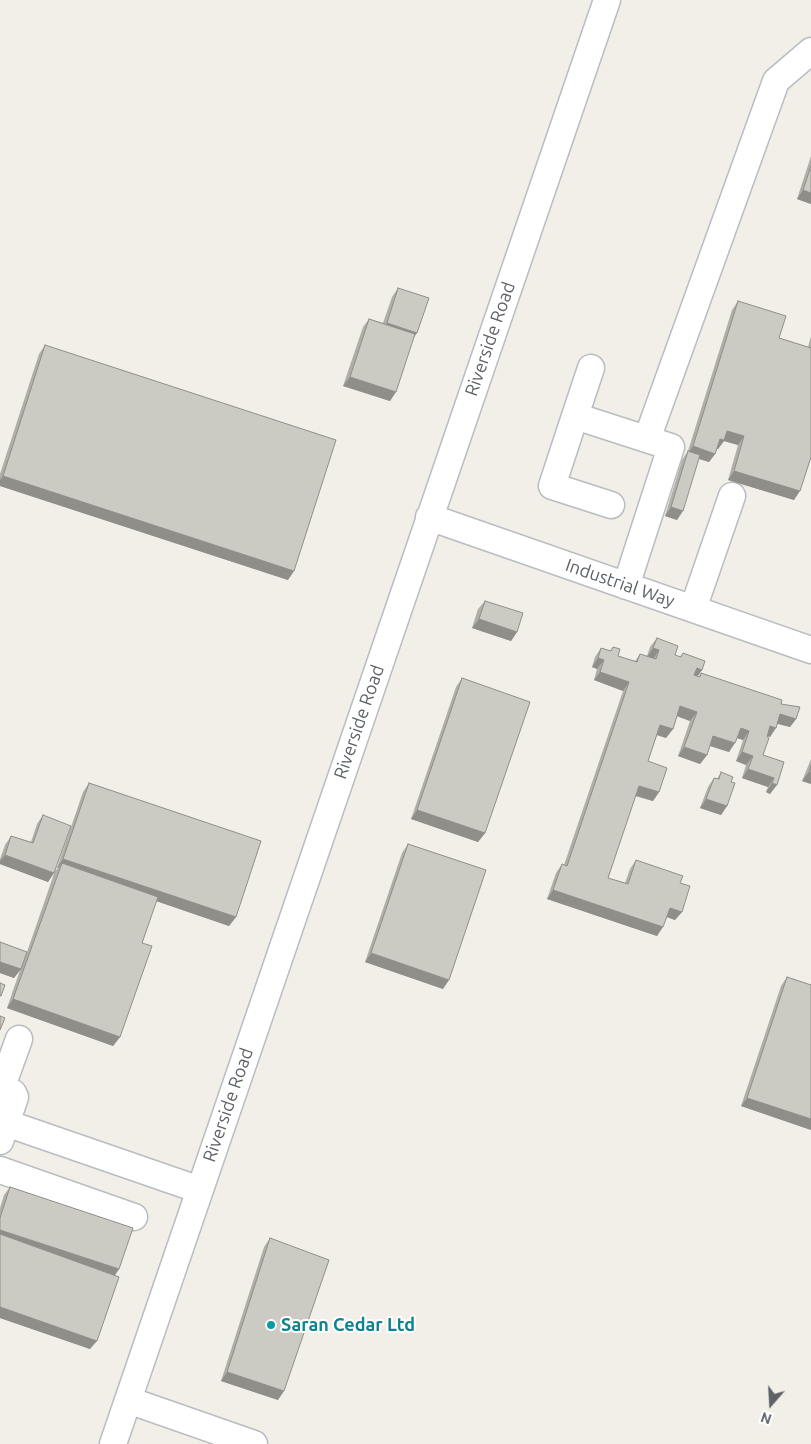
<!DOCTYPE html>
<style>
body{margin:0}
#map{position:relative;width:811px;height:1444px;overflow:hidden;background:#f1efe7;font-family:Ubuntu,sans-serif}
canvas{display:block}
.north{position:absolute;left:746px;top:1379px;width:50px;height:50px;-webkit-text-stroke:4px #fff;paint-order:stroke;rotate:199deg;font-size:14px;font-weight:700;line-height:20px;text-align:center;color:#5e6268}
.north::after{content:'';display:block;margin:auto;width:18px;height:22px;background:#5e6268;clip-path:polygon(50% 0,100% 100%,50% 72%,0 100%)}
</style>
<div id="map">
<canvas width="811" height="1444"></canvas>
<div class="north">N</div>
</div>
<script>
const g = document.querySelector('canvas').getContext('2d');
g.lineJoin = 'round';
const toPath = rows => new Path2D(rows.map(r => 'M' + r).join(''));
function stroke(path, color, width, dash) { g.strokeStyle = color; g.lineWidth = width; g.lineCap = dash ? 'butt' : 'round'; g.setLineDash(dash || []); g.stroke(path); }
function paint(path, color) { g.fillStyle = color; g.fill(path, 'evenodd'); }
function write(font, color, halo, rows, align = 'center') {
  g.font = font + ' Ubuntu,sans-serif'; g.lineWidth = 4; g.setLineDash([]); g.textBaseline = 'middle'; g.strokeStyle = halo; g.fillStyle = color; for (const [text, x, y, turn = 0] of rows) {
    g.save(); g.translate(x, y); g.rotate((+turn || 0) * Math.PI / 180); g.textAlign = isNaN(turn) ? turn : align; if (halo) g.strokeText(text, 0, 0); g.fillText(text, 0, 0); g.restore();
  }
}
const minor = toPath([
 [591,368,575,416,671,447,626,586],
 [575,416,552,486,611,505],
 [647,439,776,81,811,51],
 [429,517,811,650],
 [693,609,732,496],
 [0,1088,13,1093,15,1097,0,1141],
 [1,1089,19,1039],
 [6,1123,200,1190],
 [0,1170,134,1217],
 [128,1400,254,1444],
 [113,1444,607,0]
]);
const wall = toPath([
 [811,156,811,204,797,199],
 [398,288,414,337,390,401,343,386,363,327,369,319,383,323,392,297],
 [738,301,779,338,808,347,811,336,811,457,794,500,728,480,738,445,724,441,718,449,717,449,715,454,709,462,699,459,677,520,665,516,682,460,688,451,732,310],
 [45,345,288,580,0,486,0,474,39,354],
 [485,601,517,632,511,641,472,628,478,609],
 [657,638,675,655,680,657,683,653,702,670,698,676,699,676,701,673,781,704,796,719,790,727,777,723,770,737,767,736,763,755,784,762,770,794,766,792,768,787,742,778,746,765,736,761,743,740,737,738,729,752,710,746,707,755,700,764,678,756,690,721,677,716,673,729,666,738,657,735,648,761,659,792,653,801,635,796,608,878,625,883,630,869,636,860,680,883,682,912,675,920,667,917,657,936,547,899,556,873,562,864,564,865,623,691,594,680,597,669,592,667,595,657,601,648,610,651,613,647,618,656,635,661,640,654,647,656,650,647],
 [462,678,485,833,478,842,411,819,456,687],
 [811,759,811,784,802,781],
 [721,772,731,782,727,806,721,815,700,808,708,787,714,778,717,779],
 [89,783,236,917,229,926,156,901,142,943,120,1037,113,1046,7,1008,20,970,14,978,0,973,0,942,27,952,55,871,58,868,57,868,83,792],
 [43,815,54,873,48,882,0,864,0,859,5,845,11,836,31,842,37,824],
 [408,844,443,989,365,962,402,853],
 [787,977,811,985,811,1130,741,1106,781,986],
 [10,1187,119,1269,115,1275,90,1349,0,1318,0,1208,4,1195],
 [270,1238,278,1400,221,1381,264,1247]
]);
const shadedWall = toPath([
 [803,190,811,193,811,204,797,199],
 [387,323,417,333,411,341,381,331],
 [350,377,396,392,390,401,343,386],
 [727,431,744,436,738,445,724,441,718,449,714,448],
 [693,446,715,454,709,462,687,455],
 [734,471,800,491,794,500,728,480],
 [3,476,294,571,288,580,0,486,0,480],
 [671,507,683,511,677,520,665,516],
 [479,619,517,632,511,641,472,628],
 [653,648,659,650,653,659,647,657],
 [598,658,604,660,597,669,592,667],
 [697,668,702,670,696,678,690,677],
 [600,672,629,682,623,691,594,680],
 [680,706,697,712,690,721,674,715],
 [780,714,796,719,790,727,774,723],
 [660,725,673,729,666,738,654,734],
 [770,726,776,728,770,737,764,735],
 [741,728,749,731,743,740,734,737],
 [713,736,735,743,729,752,707,745],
 [684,747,707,755,700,764,678,756],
 [742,752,753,756,746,765,736,761],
 [748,769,774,778,768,787,742,778],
 [809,772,811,773,811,784,802,781],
 [772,783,777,785,770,794,766,792],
 [639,786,659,792,653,801,633,795],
 [706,799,727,806,721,815,700,808],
 [417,810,485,833,478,842,411,819],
 [5,855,54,873,48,882,0,864,0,861],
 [63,859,236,917,229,926,60,868,62,863,58,868,57,868],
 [553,890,663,927,657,936,547,899],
 [670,908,682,912,675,920,664,916],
 [371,953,449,980,443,989,365,962],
 [0,962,21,969,14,978,0,973],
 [13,999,120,1037,113,1046,7,1008],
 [747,1098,811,1119,811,1130,741,1106],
 [0,1230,119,1269,113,1278,0,1241],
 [0,1307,97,1341,90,1349,0,1318],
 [227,1372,284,1391,278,1400,221,1381]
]);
const building = toPath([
 [811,166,811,193,803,190,811,166],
 [398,288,429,298,417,333,387,323,398,288],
 [738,301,786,316,779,338,811,348,811,347,811,457,800,491,734,471,744,436,727,431,724,440,720,439,715,454,693,446,738,301],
 [369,319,415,334,396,392,350,377,369,319],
 [45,345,336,440,294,571,3,476,45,345],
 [688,451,700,455,683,511,671,507,688,451],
 [485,601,523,613,517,632,479,619,485,601],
 [657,638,678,646,675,655,681,657,683,653,705,661,702,670,697,668,694,675,700,677,701,673,782,700,781,704,800,707,796,719,780,714,776,728,770,726,767,737,769,738,763,755,784,762,777,785,772,783,774,778,748,769,753,756,742,752,749,731,741,728,735,743,713,736,707,755,684,747,697,712,680,706,673,729,660,725,648,761,667,768,659,792,639,786,608,878,628,884,636,860,683,876,680,883,690,886,682,912,670,908,663,927,553,890,562,864,567,866,629,682,600,672,604,660,598,658,601,648,611,651,613,647,620,649,618,656,637,662,640,654,656,659,659,650,653,648,657,638],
 [462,678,530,702,485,833,417,810,462,678],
 [811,766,811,773,809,772,811,766],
 [721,772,733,777,731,782,735,783,727,806,706,799,714,778,719,779,721,772],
 [89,783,261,841,236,917,63,859,89,783],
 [43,815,71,826,54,873,5,855,11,836,33,843,43,815],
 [408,844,486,870,449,980,371,953,408,844],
 [62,863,158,897,142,943,152,946,120,1037,13,999,62,863],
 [0,942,27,952,21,969,0,962,0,942],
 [787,977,811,985,811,1119,747,1098,787,977],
 [0,983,5,985,1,996,0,996,0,983],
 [0,1016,5,1018,0,1030,0,1016],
 [10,1187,133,1228,119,1269,0,1230,0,1218,10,1187],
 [0,1234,119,1277,97,1341,0,1307,0,1234],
 [270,1238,329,1260,284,1391,227,1372,270,1238]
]);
const markers = [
 [271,1325,5,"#0f9aa8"]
];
const streetNames = [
 ["Riverside Road",490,339,-71],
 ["Industrial Way",620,583,19],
 ["Riverside Road",359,722,-71],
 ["Riverside Road",228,1105,-71]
];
const cultureNames = [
 ["Saran Cedar Ltd",281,1325]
];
stroke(minor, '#b9bcc1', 29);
stroke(minor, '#fff', 26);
paint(wall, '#afafa8');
paint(shadedWall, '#8f8e88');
paint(building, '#cccbc3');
stroke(building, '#8f8e88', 1);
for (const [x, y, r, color] of markers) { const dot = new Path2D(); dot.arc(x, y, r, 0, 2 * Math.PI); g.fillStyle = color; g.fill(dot); stroke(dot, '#fff', 2); }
write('18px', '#5e6268', '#fff', streetNames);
write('bold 18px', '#0d838f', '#fff', cultureNames, 'left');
</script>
